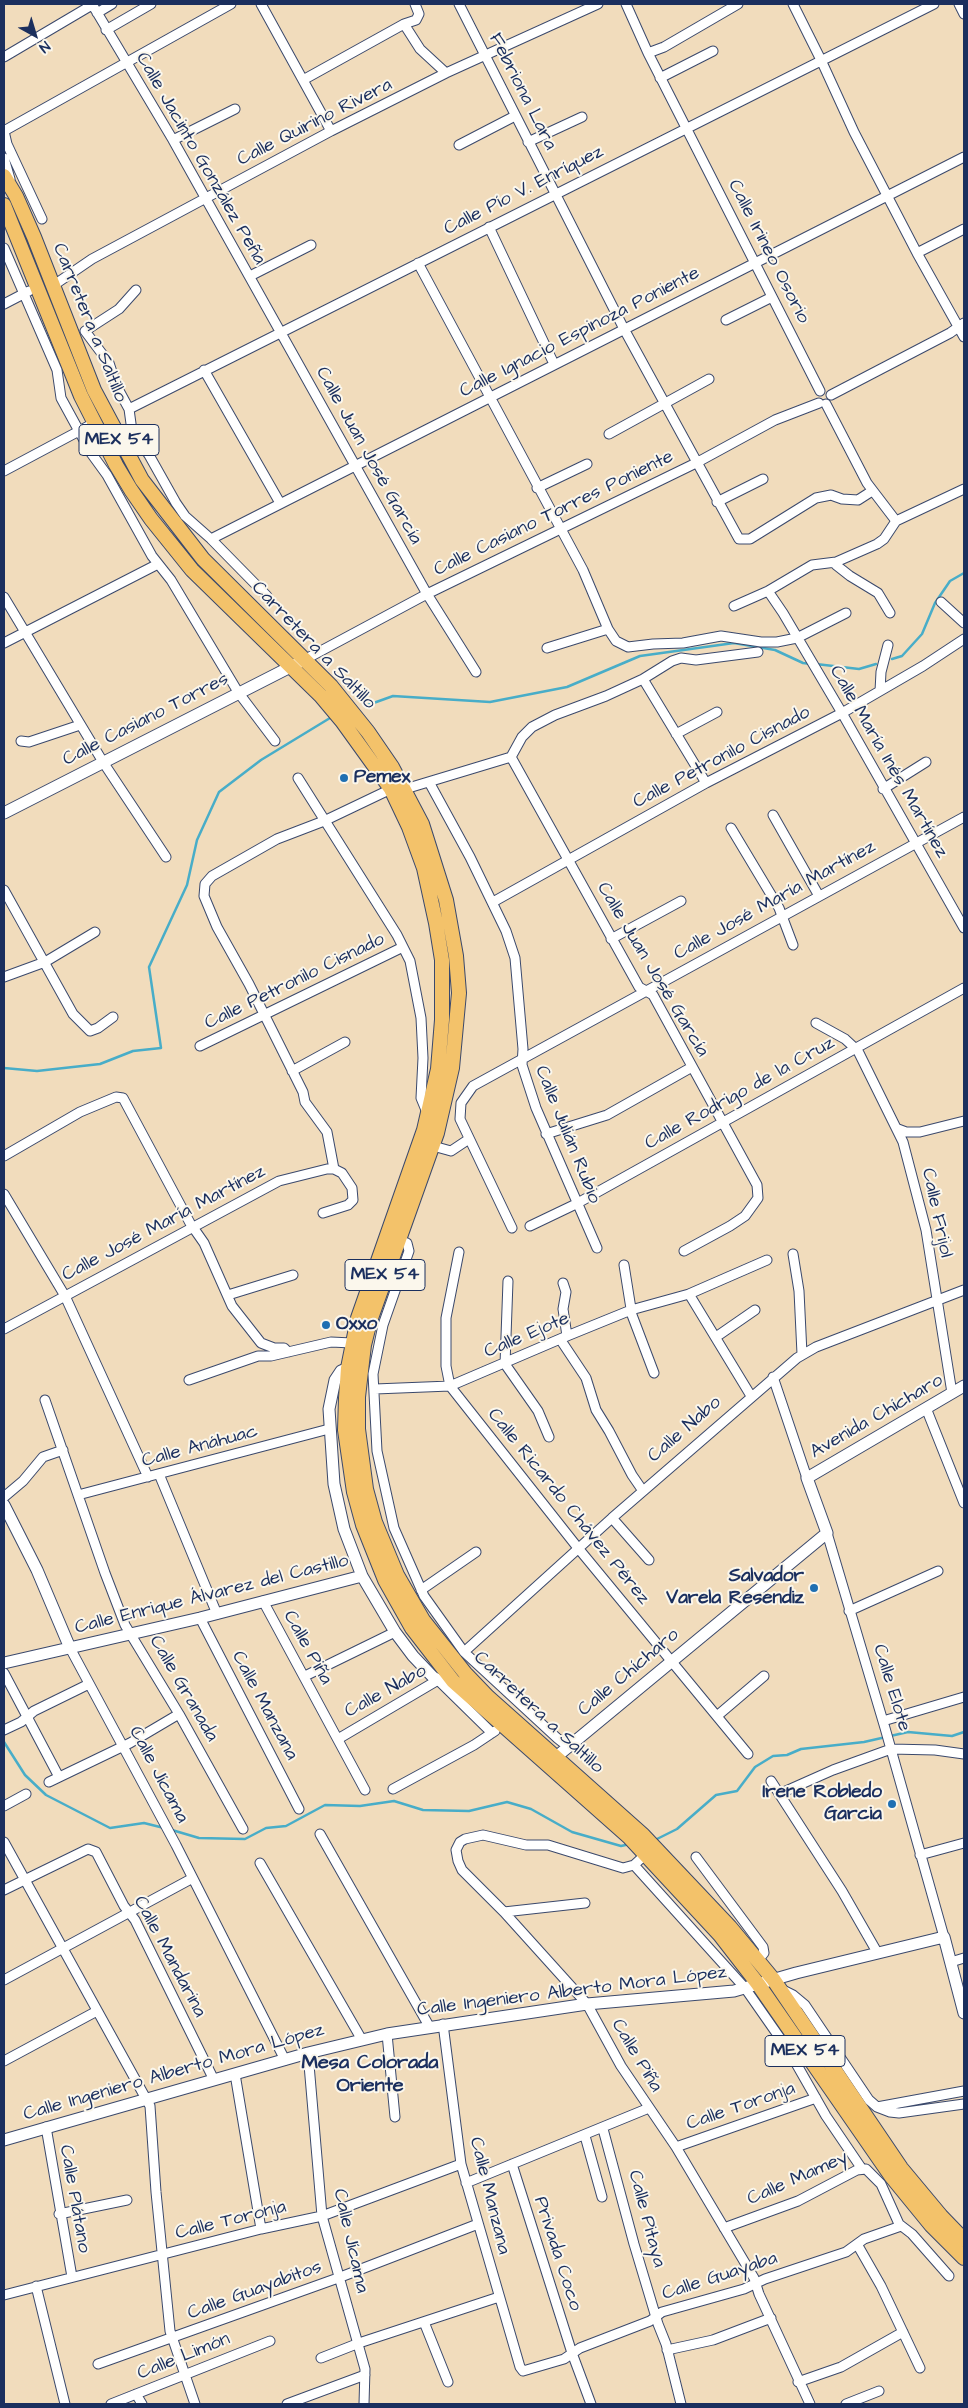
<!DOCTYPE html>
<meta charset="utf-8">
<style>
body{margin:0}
#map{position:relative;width:968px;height:2408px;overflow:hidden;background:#f1dcbc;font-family:"Architects Daughter",sans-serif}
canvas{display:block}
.frame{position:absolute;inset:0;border:5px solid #1b2f5e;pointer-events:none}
.north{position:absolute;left:10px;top:10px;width:50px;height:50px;-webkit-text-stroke:4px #fbf7ec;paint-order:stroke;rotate:141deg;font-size:14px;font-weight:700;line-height:20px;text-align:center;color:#1b2f5e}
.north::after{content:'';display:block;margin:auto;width:18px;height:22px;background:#1b2f5e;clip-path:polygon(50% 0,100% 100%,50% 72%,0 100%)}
</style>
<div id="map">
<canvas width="968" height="2408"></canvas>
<div class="frame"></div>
<div class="north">N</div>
</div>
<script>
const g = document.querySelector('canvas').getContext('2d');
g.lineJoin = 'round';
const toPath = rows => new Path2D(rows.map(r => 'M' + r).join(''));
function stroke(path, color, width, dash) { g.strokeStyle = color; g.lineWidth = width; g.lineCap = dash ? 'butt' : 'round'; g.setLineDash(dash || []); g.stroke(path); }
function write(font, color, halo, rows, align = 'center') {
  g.font = font + ' "Architects Daughter",sans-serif'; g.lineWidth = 4; g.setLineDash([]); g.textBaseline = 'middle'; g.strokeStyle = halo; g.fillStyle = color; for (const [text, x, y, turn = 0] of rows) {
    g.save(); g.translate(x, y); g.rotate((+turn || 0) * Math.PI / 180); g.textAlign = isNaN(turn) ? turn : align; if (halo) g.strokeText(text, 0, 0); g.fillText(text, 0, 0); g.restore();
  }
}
const stream = toPath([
 [892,659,902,656,922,634,935,603,950,581,964,573],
 [816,664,859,669,876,664],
 [368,705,393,696,490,702,567,687,640,656,734,643,775,650,803,663,811,664],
 [4,1068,37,1071,100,1064,133,1051,161,1048,149,967,187,885,197,840,219,792,261,760,330,718],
 [4,1742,25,1775,46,1795,110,1828,144,1823,164,1828],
 [172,1830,199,1838,245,1839,266,1828,286,1826,325,1805,360,1806,394,1801,423,1810,469,1811,507,1802,531,1809,572,1832,621,1846,630,1844],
 [655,1840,677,1829,716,1795,737,1791,755,1767,773,1756,787,1755,801,1749,864,1742,908,1732,952,1736,964,1732]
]);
const minor = toPath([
 [92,4,173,140,427,594,476,672],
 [261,4,331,131],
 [459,4,624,329,739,539,750,539,816,498,831,495,842,499,858,500,872,491],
 [626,4,648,53,820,391],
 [793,4,821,60,854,132,917,253,964,337],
 [959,4,964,14],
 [97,13,112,4],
 [404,24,420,49,446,73],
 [106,30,151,4],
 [648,53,664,47,738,4],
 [4,57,92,5],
 [660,78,713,51],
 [303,80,404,24,416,20,419,14,415,4],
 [4,131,231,4],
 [4,131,7,144,42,219],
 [173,140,235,109],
 [528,142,582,117],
 [459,145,515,116],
 [4,158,10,179],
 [489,227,554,364],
 [4,248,57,370,61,398,91,453,107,475,152,556,171,580,238,692,275,741],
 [917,253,964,229],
 [418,263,583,570,608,629],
 [250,276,311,245],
 [54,285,92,259,331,131,446,73,598,4],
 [136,290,119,309,85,331,109,363,117,387,129,409,132,431,149,455,176,503,185,516,211,539,267,596],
 [4,304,29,291],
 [726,320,772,297],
 [204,370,280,503],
 [831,395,950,333,964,323],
 [826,404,867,483,896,521],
 [129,409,934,4],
 [609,434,709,379],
 [4,471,94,423],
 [537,488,587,464],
 [717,502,763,479],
 [211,539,964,157],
 [836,562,836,565,850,576,878,593,890,613],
 [768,591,783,613,842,713,964,928],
 [4,597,103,762,166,857],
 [941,602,964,623],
 [734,606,768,591,812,565,836,562,877,544,884,539,896,521,964,489],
 [4,643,158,564],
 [547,648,608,629,616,641,628,647,653,644,683,643,721,636,761,642,777,642,797,638,846,613],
 [304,660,427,594,696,463,775,420,819,403],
 [643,679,706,783],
 [880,691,881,672,888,645],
 [676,734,717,712],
 [21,741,29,742,80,725],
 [511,757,639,987,653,995,757,1185,758,1198,745,1216,730,1226,684,1251],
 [298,778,397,935,410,961,421,1018,423,1058,421,1098,428,1115],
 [429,782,470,857,506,931,515,958,523,1049,522,1065,536,1108,597,1248],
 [405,789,511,757,522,737,532,727,555,715,606,696,643,679,672,661,681,658,696,660,758,652],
 [883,789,926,762],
 [773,815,819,896],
 [731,828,779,908,793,945],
 [4,890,73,1014,90,1031,98,1028,113,1017],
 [493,902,706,783,842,713,923,666,964,639],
 [611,939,681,901],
 [4,977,45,962,95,932],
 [816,1023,845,1039,858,1051,903,1142,926,1230,952,1393],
 [200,1046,403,947],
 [292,1071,345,1042],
 [898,1129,906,1132,920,1132,964,1121],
 [546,1134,607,1115,692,1067],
 [433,1146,451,1151,469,1139],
 [4,1156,80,1112,116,1097,123,1098,190,1223,204,1243,232,1306,261,1343,274,1348,284,1348,288,1352],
 [334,1169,327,1132,305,1102,303,1092,249,984,217,927,204,896,205,884,212,876,277,839,324,821,391,789],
 [4,1194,65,1296,148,1477],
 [530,1226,576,1204,964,988],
 [512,1228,460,1119,461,1103,473,1086,964,817],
 [398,1240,407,1243,409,1251,383,1325,373,1374,377,1451,394,1528,424,1596,464,1652,557,1738,562,1742,573,1742],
 [459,1252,446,1318,446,1366,450,1386,578,1548,748,1754],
 [793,1254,799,1291,802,1354],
 [624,1265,632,1315,654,1373],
 [508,1281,505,1364,538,1411,549,1437],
 [563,1283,566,1292,563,1309,567,1336],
 [689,1294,751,1396],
 [228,1295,293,1275],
 [4,1329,279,1181,327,1169,334,1169,342,1173,352,1188,353,1200,348,1205,323,1213],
 [716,1337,755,1310],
 [560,1339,586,1378,596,1410,609,1431,632,1475,643,1491],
 [773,1377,807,1478],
 [189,1380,258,1356,271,1356,331,1342,352,1343],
 [375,1389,450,1386,567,1336,631,1310,689,1294,767,1260],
 [45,1400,105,1573,125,1625,179,1714,243,1829],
 [926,1408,964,1503],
 [159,1474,217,1614],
 [78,1495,329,1429],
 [4,1497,23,1481,43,1457,63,1450],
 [612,1518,649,1560],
 [827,1533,885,1728,944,1937],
 [421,1590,476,1552],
 [263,1601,365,1790],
 [849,1611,938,1571],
 [200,1618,299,1809],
 [70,1648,176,1845,285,2060],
 [464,1652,612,1518,797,1358,816,1347,964,1290],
 [4,1673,59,1777],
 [305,1676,395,1632],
 [717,1716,764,1676],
 [883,1721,964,1697],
 [4,1730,21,1722,34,1711,89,1684],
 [338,1739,438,1680,492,1733],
 [771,1781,842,1891,877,1952],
 [49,1782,130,1743,179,1714],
 [393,1789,474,1745,495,1731],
 [779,1794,833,1770,891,1749,935,1750,964,1754],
 [4,1806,26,1794],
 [320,1834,429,2026],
 [4,1842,150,2106,156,2192,170,2331,195,2404],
 [646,1854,634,1865,623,1868,548,1845,526,1845,483,1835,465,1839,460,1842,456,1850,458,1861,462,1870,504,1912,587,2004,621,2066,676,2147,754,2278,759,2294,810,2404],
 [920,1855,964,1843],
 [696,1857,763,1947,764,1953,758,1960],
 [260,1863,362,2040],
 [634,1865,745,1988,789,2051,826,2116,862,2169],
 [4,1890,88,1849,96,1852,124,1906,135,1920,214,2080],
 [504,1912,585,1903],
 [951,1962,964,1958],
 [4,1980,191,1879],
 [781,1989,793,1995,805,2005,869,2100,877,2107,890,2112,899,2113,964,2104],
 [443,2024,461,2164,520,2367,523,2371,564,2359,580,2348,650,2321,662,2312,744,2289,765,2279,846,2252,864,2239,901,2226],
 [387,2034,395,2117],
 [308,2053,322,2216,365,2369,364,2404],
 [4,2061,97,2011],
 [235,2074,261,2229],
 [877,2107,964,2091],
 [46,2127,72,2277],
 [603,2129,634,2244,658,2324,666,2344,681,2404],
 [585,2136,602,2197],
 [676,2147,816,2098],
 [512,2164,572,2353,591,2404],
 [466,2183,649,2108],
 [59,2214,127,2200],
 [724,2228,798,2201,857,2170,866,2169,881,2184,899,2224,912,2234,949,2276],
 [857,2244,881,2286,920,2368],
 [36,2286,65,2404],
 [4,2295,261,2229,322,2216,461,2164],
 [424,2322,448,2382],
 [667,2350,713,2340,771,2318],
 [321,2358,359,2343,499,2297],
 [98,2364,338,2278,478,2224],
 [798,2382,841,2367,903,2332],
 [136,2394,142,2404],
 [111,2404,270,2341],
 [287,2404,365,2375],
 [846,2404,879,2391]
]);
const tertiary = toPath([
 [4,813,304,660],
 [348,1368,341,1371,335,1380,329,1409,334,1484,344,1529,362,1576,395,1632,413,1656,433,1677,438,1680,453,1681],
 [4,1505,37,1570,70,1648],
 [4,1663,200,1618,362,1576],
 [550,1762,827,1533,807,1478,964,1386],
 [4,2140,308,2053,387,2034,587,2004,734,1991,796,1973,944,1937,964,2013]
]);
const primary = toPath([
 [4,176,16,196,34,237,94,390,142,480,203,559,331,686,368,732,392,767,422,824,446,900,456,956,459,993,452,1068,437,1133,370,1321,364,1345,358,1397,358,1429,366,1489,375,1522,397,1575,423,1620,465,1673,488,1697,643,1835,730,1927,773,1979,901,2168,941,2216,964,2240],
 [4,205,81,396,116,465,131,490,151,519,192,570,321,696,342,721,391,789,409,827,424,868,436,923,442,960,442,1020,438,1069,424,1130,358,1318,348,1368,346,1398,345,1430,354,1492,363,1525,385,1580,412,1628,453,1681,629,1837,720,1935,758,1984,891,2176,931,2225,964,2258]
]);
const markers = [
 [344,778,5,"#1f6fb2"],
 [326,1325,5,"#1f6fb2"],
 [814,1588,5,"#1f6fb2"],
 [892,1804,5,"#1f6fb2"]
];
const shields = [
 [119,440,80],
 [385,1275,80],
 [805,2051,80]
];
const shieldNames = [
 ["MEX 54",119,440],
 ["MEX 54",385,1275],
 ["MEX 54",805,2051]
];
const streetNames = [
 ["Febriona Lara",522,92,63],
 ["Calle Quirino Rivera",315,123,-27],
 ["Calle Jacinto González Peña",200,159,60],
 ["Calle Pío V. Enríquez",524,191,-27],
 ["Calle Irineo Osorio",768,252,63],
 ["Carretera a Saltillo",89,323,68],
 ["Calle Ignacio Espinoza Poniente",580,333,-27],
 ["Calle Juan José García",368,456,61],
 ["Calle Casiano Torres Poniente",554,514,-26],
 ["Carretera a Saltillo",313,646,46],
 ["Calle Casiano Torres",146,720,-27],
 ["Calle Petronilo Cisnado",722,758,-28],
 ["Calle María Inés Martínez",888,762,60],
 ["Calle José María Martínez",775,901,-29],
 ["Calle Juan José García",652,970,59],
 ["Calle Petronilo Cisnado",295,982,-26],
 ["Calle Rodrigo de la Cruz",740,1094,-29],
 ["Calle Julián Rubio",567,1135,68],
 ["Calle Frijol",936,1213,78],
 ["Calle José María Martínez",164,1224,-28],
 ["Calle Ejote",527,1336,-23],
 ["Avenida Chícharo",877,1417,-30],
 ["Calle Nabo",685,1430,-41],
 ["Calle Anáhuac",200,1447,-15],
 ["Calle Ricardo Chávez Pérez",568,1507,51],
 ["Calle Enrique Álvarez del Castillo",212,1595,-14],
 ["Calle Piña",307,1648,61],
 ["Calle Chícharo",629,1673,-40],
 ["Calle Elote",891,1688,73],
 ["Calle Granada",183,1689,60],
 ["Calle Nabo",386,1692,-29],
 ["Calle Manzana",264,1706,62],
 ["Carretera a Saltillo",538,1713,43],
 ["Calle Jícama",158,1775,62],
 ["Calle Mandarina",169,1957,62],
 ["Calle Ingeniero Alberto Mora López",572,1992,-7],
 ["Calle Piña",636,2056,59],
 ["Calle Ingeniero Alberto Mora López",174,2073,-16],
 ["Calle Toronja",741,2107,-19],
 ["Calle Mamey",798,2179,-24],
 ["Calle Manzana",489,2196,76],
 ["Calle Plátano",74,2199,80],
 ["Calle Pitaya",646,2219,75],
 ["Calle Toronja",231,2221,-14],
 ["Calle Jícama",350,2241,77],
 ["Privada Coco",557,2254,72],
 ["Calle Guayaba",720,2277,-18],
 ["Calle Guayabitos",255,2291,-20],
 ["Calle Limón",184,2357,-22]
];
const poiNames = [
 ["Pemex",354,778],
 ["Oxxo",336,1325],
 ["Salvador",804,1577,"right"],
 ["Varela Resendiz",804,1599,"right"],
 ["Irene Robledo",882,1793,"right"],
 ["Garcia",882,1815,"right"]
];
const neighbourhoodNames = [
 ["Mesa Colorada",370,2064],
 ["Oriente",370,2087]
];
stroke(stream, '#48adc8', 2.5);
stroke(minor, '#3b496c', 11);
stroke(tertiary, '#3b496c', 13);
stroke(primary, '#3b496c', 16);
stroke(minor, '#fff', 9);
stroke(tertiary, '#fff', 11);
stroke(primary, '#f3c26a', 14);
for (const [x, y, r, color] of markers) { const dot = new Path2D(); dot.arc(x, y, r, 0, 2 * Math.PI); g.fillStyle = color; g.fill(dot); stroke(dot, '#fbf7ec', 2); }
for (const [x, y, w] of shields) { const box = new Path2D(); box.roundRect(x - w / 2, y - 15.5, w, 31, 4); g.fillStyle = '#fbf7ec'; g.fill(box); stroke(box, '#1b2f5e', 1); }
write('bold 18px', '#1b2f5e', null, shieldNames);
write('19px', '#1b2f5e', '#fbf7ec', streetNames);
write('bold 19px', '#1b2f5e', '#fbf7ec', poiNames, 'left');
write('bold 20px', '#1b2f5e', '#fbf7ec', neighbourhoodNames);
</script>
